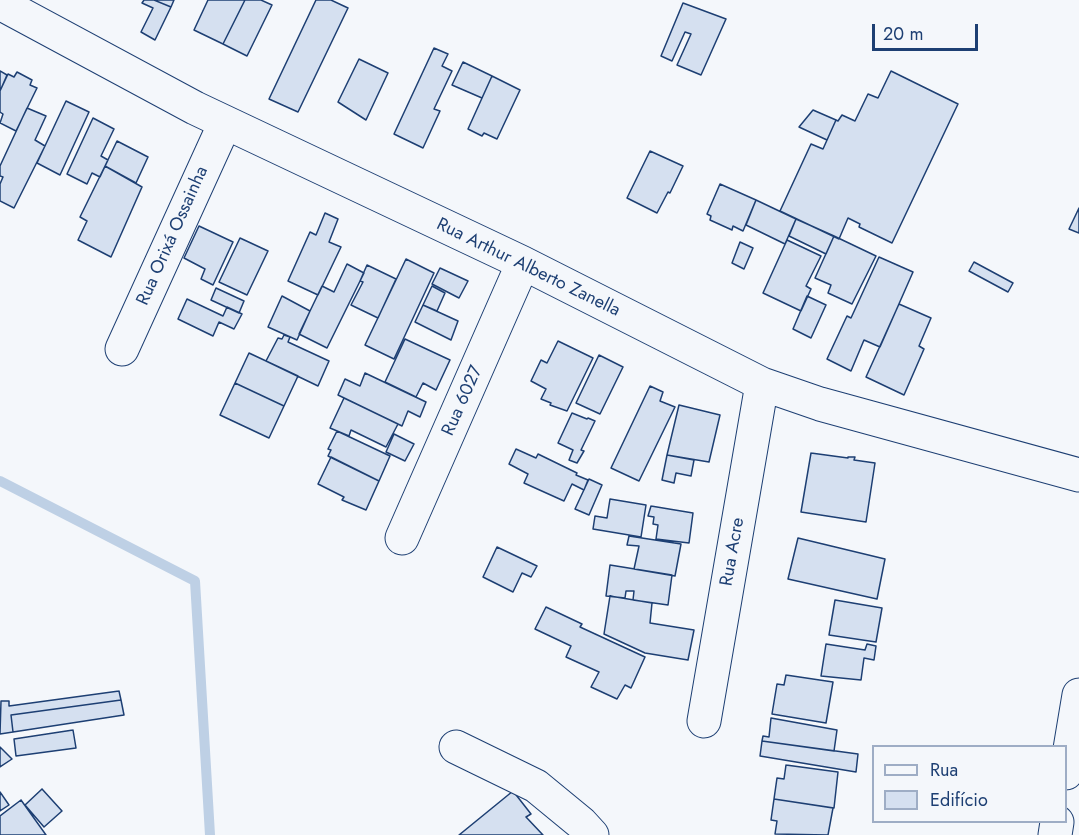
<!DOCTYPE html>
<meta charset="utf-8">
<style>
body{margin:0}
#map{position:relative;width:1079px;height:835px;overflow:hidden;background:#f4f7fb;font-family:Jost,sans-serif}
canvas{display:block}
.legend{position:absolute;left:872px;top:745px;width:195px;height:78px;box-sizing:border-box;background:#f4f7fb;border:2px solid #9eadc5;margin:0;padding:8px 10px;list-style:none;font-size:18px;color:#1d3f73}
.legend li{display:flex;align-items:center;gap:12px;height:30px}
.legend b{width:30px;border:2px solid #9eadc5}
.scale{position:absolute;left:872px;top:24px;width:106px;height:27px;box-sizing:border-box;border:3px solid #1d3f73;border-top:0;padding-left:8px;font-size:18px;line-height:21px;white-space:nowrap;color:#1d3f73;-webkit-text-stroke:4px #f4f7fb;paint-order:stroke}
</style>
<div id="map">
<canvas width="1079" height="835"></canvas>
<ul class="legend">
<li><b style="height:8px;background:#f4f7fb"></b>Rua</li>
<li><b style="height:16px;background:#d5e0f0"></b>Edifício</li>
</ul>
<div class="scale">20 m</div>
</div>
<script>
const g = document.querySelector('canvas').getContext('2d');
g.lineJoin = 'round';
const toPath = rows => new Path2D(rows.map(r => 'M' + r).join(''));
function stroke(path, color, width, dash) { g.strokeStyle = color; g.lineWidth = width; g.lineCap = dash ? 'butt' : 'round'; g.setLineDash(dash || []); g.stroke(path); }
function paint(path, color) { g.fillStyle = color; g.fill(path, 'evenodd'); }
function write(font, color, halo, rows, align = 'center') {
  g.font = font + ' Jost,sans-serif'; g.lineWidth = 4.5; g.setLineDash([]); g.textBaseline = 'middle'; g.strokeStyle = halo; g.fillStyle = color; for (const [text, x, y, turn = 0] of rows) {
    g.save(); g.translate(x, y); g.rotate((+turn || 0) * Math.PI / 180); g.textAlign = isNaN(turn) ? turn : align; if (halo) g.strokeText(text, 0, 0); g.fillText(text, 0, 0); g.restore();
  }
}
const stream = toPath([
 [0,481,195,581,210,835]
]);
const building = toPath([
 [144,0,154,0,171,7,155,40,141,32,153,8,142,3,144,0],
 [154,0,174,0,171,7,154,0],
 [208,0,245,0,223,44,194,30,208,0],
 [245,0,261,0,272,5,247,56,223,44,245,0],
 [316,0,331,0,348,8,298,112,269,99,316,0],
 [683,3,726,19,701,75,677,65,691,34,685,32,672,61,661,56,683,3],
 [434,48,448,54,442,66,452,71,434,109,440,111,423,148,394,134,434,48],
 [359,59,388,73,366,120,338,102,359,59],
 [463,62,492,76,482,98,452,85,463,62],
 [0,71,7,75,0,91,0,71],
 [891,71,958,104,892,243,859,227,860,224,848,218,839,239,780,211,811,144,823,149,836,120,838,121,842,115,855,121,868,94,878,98,891,71],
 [17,72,32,80,30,85,37,88,16,131,0,123,3,114,0,112,0,91,8,74,14,77,17,72],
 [492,76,520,90,497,139,484,133,482,136,468,129,492,76],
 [66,101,89,112,60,175,37,163,66,101],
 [27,108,46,116,35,140,45,146,14,208,0,201,0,184,3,177,0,176,0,166,27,108],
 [813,110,836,120,827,140,799,127,813,110],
 [93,118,114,129,101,156,108,160,100,177,92,173,87,184,67,174,93,118],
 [117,141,148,157,136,183,105,166,117,141],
 [650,151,683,166,670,193,668,192,657,213,627,198,650,151],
 [105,166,142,187,111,257,78,240,87,221,80,217,105,166],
 [720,184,756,200,743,231,733,226,732,230,710,220,711,216,707,214,720,184],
 [756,200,796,219,785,244,746,225,756,200],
 [1079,208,1079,233,1069,229,1079,208],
 [325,213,338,219,329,242,341,247,318,295,288,281,310,232,316,235,325,213],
 [796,219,834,236,826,254,789,236,796,219],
 [199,226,233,242,213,285,201,279,205,269,184,258,199,226],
 [834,236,876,256,852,304,828,293,831,285,815,278,834,236],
 [240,238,268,251,247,295,219,282,240,238],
 [787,240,821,256,806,286,811,289,801,311,763,293,787,240],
 [740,242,753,248,744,269,732,263,740,242],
 [879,257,913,272,880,347,864,340,851,371,827,359,847,316,851,318,879,257],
 [406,259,434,273,394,359,365,345,406,259],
 [974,262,1013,283,1008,292,969,271,974,262],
 [347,264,364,273,327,348,299,334,322,286,334,292,347,264],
 [367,265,396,279,378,318,351,305,363,282,360,281,367,265],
 [440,268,468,281,459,298,432,284,440,268],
 [432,286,445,293,437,311,423,305,432,286],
 [216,288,244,301,239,313,211,300,216,288],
 [282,296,310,311,297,340,268,327,282,296],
 [807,296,826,305,811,338,793,329,807,296],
 [187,299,223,316,227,307,242,314,234,329,219,322,213,336,178,319,187,299],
 [899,304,931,318,919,346,924,349,904,395,866,377,899,304],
 [423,305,458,321,451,340,415,322,423,305],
 [284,335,290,337,288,342,329,361,318,386,266,361,278,338,282,339,284,335],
 [405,339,450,360,436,390,423,383,416,397,385,382,405,339],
 [558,341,593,358,567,411,550,405,551,403,541,399,546,389,531,381,541,360,547,363,558,341],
 [249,353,298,376,284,406,235,383,249,353],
 [599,355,623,367,600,414,576,403,599,355],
 [365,373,426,402,420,417,408,411,402,426,338,395,345,379,360,386,365,373],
 [235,383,284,406,269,438,220,415,235,383],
 [650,386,663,392,660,401,675,407,639,481,611,468,650,386],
 [344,398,398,424,386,447,351,430,349,436,330,428,344,398],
 [679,405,720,415,709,462,667,455,679,405],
 [572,413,587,419,588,418,595,421,581,450,584,451,577,463,569,460,573,450,558,443,572,413],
 [337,431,390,456,379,481,328,456,331,450,328,449,337,431],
 [394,434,414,444,405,461,386,452,394,434],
 [516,449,536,458,538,454,577,473,576,475,588,480,584,490,572,484,564,501,524,483,528,474,509,464,516,449],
 [811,453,848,458,848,457,855,457,854,460,875,463,866,522,801,512,811,453],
 [667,455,694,460,691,476,676,473,674,483,662,480,667,455],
 [331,457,379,481,366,510,342,500,344,497,318,484,331,457],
 [589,479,602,485,589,515,575,509,589,479],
 [610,499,646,505,641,537,593,529,595,516,607,518,610,499],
 [651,506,693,513,689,543,656,539,658,525,653,524,654,517,648,516,651,506],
 [629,536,681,544,675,576,634,569,639,546,627,545,629,536],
 [798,538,885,559,877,599,788,579,798,538],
 [497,547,537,566,531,577,522,573,513,592,483,577,497,547],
 [610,565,672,575,668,605,633,600,634,591,626,591,625,598,606,596,610,565],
 [610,596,652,603,650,623,694,630,688,660,645,653,604,634,610,596],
 [835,600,882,608,876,642,829,635,835,600],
 [546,607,582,624,580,627,645,657,631,688,625,685,617,699,591,687,599,672,566,657,571,646,535,629,546,607],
 [826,644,865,650,867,644,876,646,874,660,864,658,861,680,821,676,826,644],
 [786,675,833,682,826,723,772,714,777,684,784,685,786,675],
 [119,691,121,700,11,715,13,732,0,734,1,701,9,701,9,706,119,691],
 [121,700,124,715,13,732,11,715,121,700],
 [771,718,837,730,834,751,762,741,763,736,769,737,771,718],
 [73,730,76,748,16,756,14,739,73,730],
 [762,741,858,754,856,772,760,756,762,741],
 [0,747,12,759,0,767,0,747],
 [786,765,838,772,834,808,774,799,777,778,784,779,786,765],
 [42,789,62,811,44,827,25,805,42,789],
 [513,791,531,814,526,817,543,835,459,835,513,791],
 [0,792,9,805,0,811,0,792],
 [774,799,833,808,828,835,775,834,777,821,771,820,774,799],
 [21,800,46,835,0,835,0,816,21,800]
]);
const minor = toPath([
 [0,3,195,108,523,263,762,384,820,404,1079,475],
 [122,349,225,123],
 [402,538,523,263],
 [704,721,762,384],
 [456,747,536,786,581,823,592,835]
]);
const major = toPath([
 [1066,773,1079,695],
 [1055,835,1057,822]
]);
const streetNames = [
 ["Rua Orixá Ossainha",173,236,-66],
 ["Rua Arthur Alberto Zanella",528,268,26],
 ["Rua 6027",463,401,-66],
 ["Rua Acre",733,552,-80]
];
stroke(stream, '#bed0e5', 10);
paint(building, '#d5e0f0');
stroke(building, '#1d3f73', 1.5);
stroke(minor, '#1d3f73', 35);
stroke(major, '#1d3f73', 35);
stroke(minor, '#f4f7fb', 33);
stroke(major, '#f4f7fb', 33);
write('18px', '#1d3f73', '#f4f7fb', streetNames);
</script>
